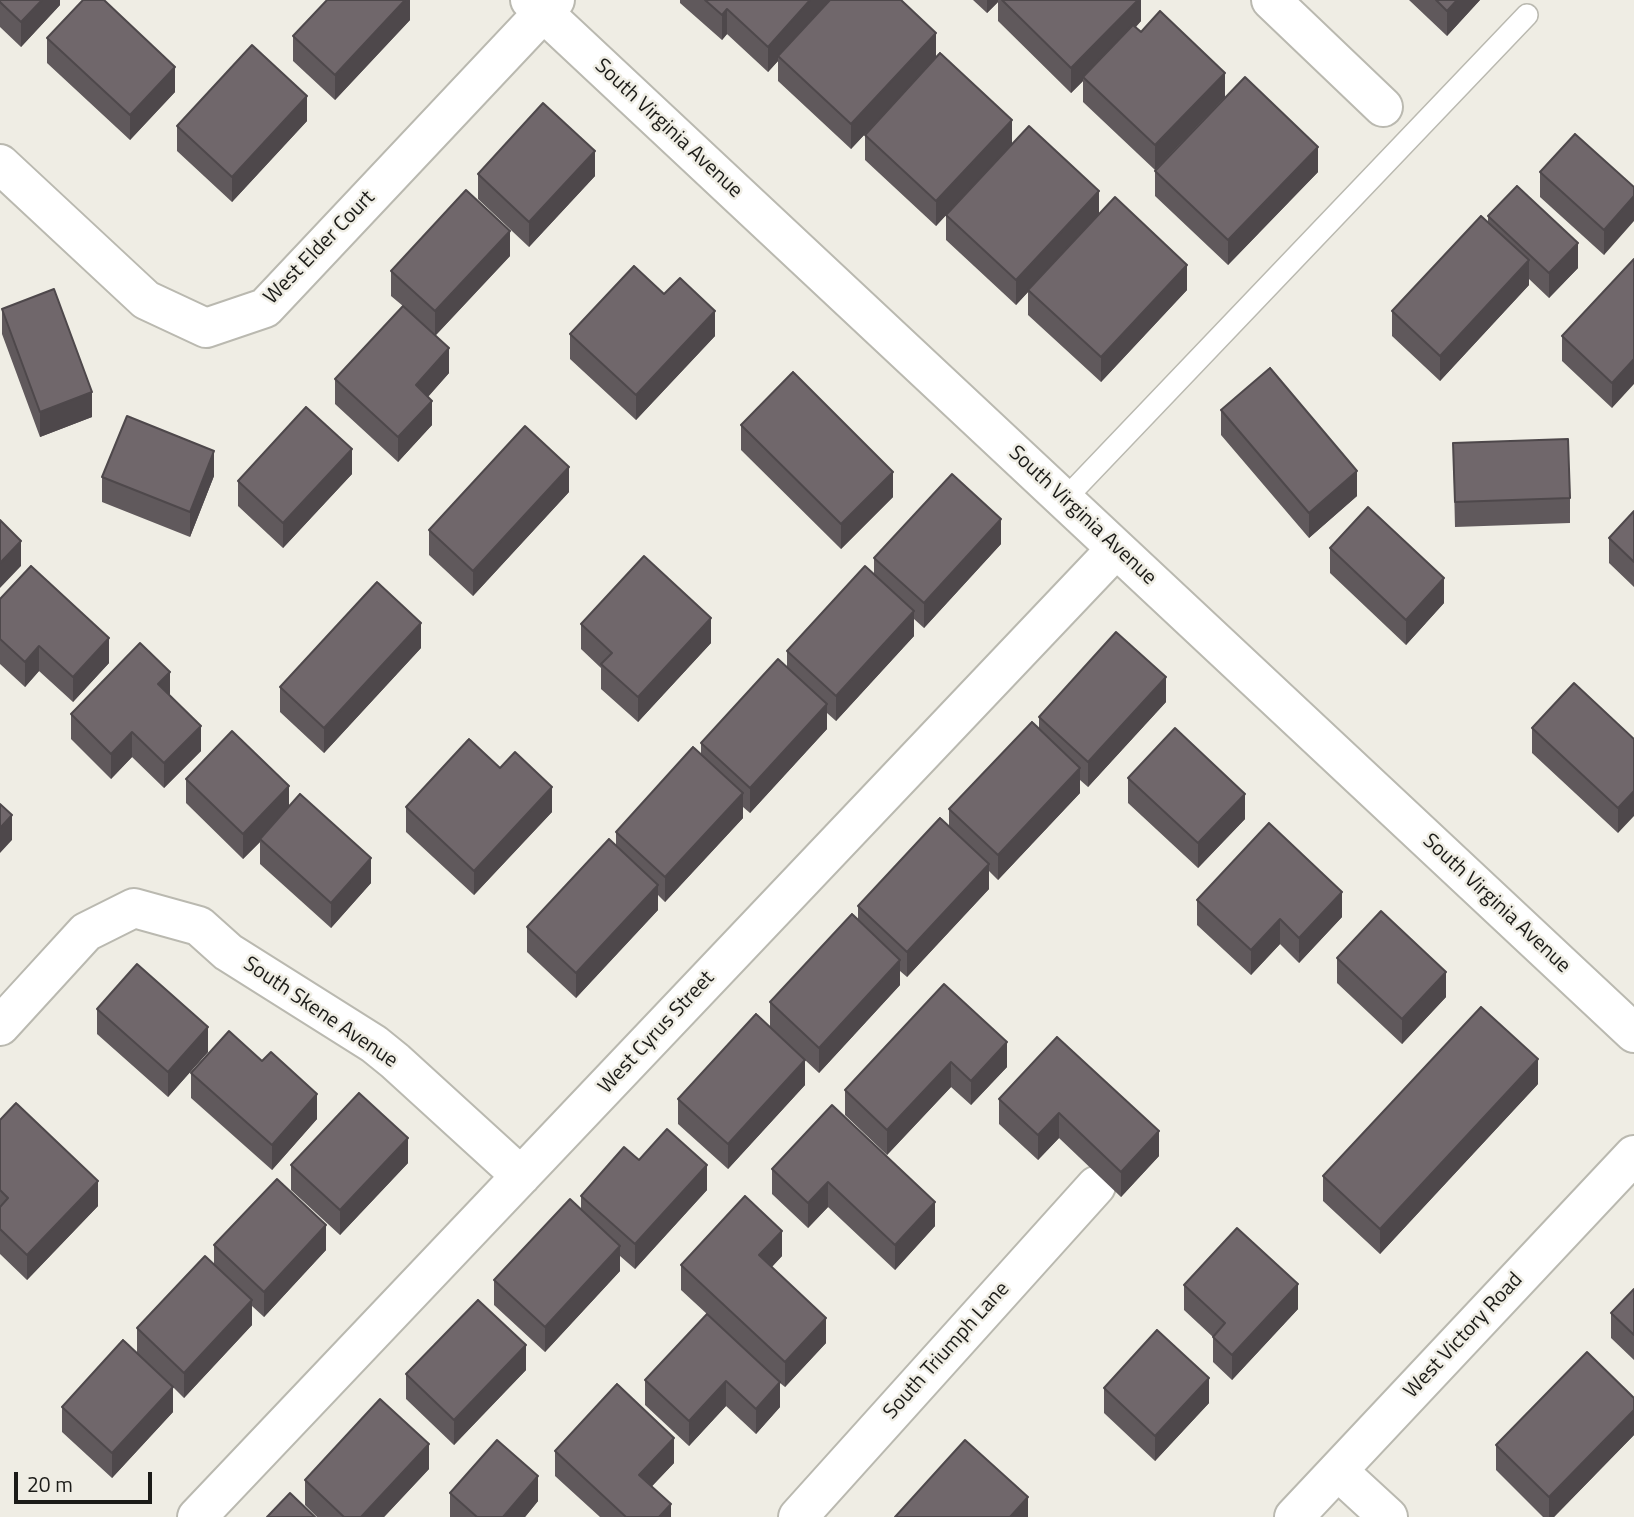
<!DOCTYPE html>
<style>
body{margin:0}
#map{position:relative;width:1634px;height:1517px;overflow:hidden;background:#efede4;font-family:"Titillium Web",sans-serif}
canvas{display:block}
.scale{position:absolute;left:14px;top:1472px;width:138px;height:32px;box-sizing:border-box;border:4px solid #1b1b18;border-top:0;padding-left:9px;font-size:21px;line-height:24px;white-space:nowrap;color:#1b1b18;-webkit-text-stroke:5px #efede4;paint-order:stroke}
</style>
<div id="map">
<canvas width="1634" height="1517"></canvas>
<div class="scale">20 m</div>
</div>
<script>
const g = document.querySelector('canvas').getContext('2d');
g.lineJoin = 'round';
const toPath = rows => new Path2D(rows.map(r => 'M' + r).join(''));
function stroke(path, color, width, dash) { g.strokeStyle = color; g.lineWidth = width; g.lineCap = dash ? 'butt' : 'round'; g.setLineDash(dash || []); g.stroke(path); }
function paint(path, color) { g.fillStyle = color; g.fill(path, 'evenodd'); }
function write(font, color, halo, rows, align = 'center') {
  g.font = font + ' "Titillium Web",sans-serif'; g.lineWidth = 5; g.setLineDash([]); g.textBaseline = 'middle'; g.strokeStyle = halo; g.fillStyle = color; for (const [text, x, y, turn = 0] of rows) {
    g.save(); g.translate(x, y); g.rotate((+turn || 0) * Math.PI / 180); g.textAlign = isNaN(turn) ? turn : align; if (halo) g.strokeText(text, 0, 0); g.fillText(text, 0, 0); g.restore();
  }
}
const lane = toPath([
 [1064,500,1527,15]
]);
const street = toPath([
 [530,0,1634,1033],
 [1271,0,1383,107],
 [0,164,146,300,206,328,265,308,555,0],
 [0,1026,86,932,134,908,199,926,228,952,374,1044,395,1061,521,1176],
 [1338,1471,1388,1517],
 [197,1517,1116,549],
 [798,1517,1096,1186]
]);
const secondary = toPath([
 [1294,1517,1634,1155]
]);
const wall = toPath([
 [0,0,60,0,60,5,21,47,0,27],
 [410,0,410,20,335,100,293,61,293,36],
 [680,0,901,0,936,58,851,149,778,81,778,61,768,72,727,34,722,40,680,3],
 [973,0,1141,0,1141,21,1136,27,1225,97,1155,170,1083,102,1083,81,1071,93,998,21,998,2,987,13],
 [1409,0,1480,0,1447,36],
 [47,38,175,92,130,140,47,63],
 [307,121,232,202,177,151,177,126],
 [865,135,1012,145,1099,214,1187,290,1101,382,1028,315,1028,292,1016,305,946,240,946,215,936,226,865,160],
 [1155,171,1318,172,1228,265,1155,196],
 [1540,172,1634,187,1604,255,1540,197],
 [478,174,595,176,529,247,478,199],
 [1488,216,1578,268,1549,298,1529,279,1529,285,1440,381,1392,336,1392,311,1488,223],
 [510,256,435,336,449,373,428,397,432,425,398,462,335,404,335,379,403,306,391,296,391,271],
 [1634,259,1612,408,1562,361,1562,336],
 [664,294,715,336,636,420,570,359,570,334],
 [2,309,92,417,40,437,2,334],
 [1221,410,1357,496,1309,538,1221,435],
 [741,425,893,497,841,549,741,450],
 [1453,443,1570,498,1570,523,1455,527],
 [352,474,283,548,238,506,238,481],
 [214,476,190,537,102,502,102,477],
 [569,492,473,596,429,555,429,530],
 [1634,511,1634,587,1609,563,1609,538],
 [1001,544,924,628,914,619,914,636,836,721,827,713,827,729,750,813,743,807,743,818,665,902,658,895,658,910,576,998,527,952,527,927,616,845,616,832,701,754,701,743,787,667,787,651,874,575,874,558],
 [1330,548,1444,603,1406,645,1330,573],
 [0,599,109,663,73,702,39,671,25,687,0,664],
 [581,624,711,643,638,722,601,689,601,668,581,649],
 [421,648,324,753,280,712,280,687],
 [170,695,201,751,164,788,132,757,111,779,71,739,71,714],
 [1166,702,1088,787,1080,780,1080,793,998,880,989,871,989,889,907,977,900,971,900,985,819,1073,805,1060,805,1085,728,1169,678,1124,678,1099,770,1027,770,1002,858,920,858,906,949,827,949,809,1039,728,1039,717],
 [1532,728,1634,739,1618,833,1532,753],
 [1128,778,1245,819,1198,868,1128,803],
 [186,779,289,806,371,883,331,928,260,864,260,842,243,859,186,803],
 [406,807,552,812,474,895,406,832],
 [1197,900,1342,917,1299,963,1280,944,1251,975,1197,925],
 [1337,958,1446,997,1402,1044,1337,983],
 [944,984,1007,1067,971,1105,951,1087,887,1155,845,1115,845,1090],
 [97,1009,208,1052,168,1097,97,1034],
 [1057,1037,1159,1156,1121,1197,1059,1138,1038,1160,999,1124,999,1099],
 [191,1073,317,1119,272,1170,191,1098],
 [1538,1084,1380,1254,1323,1201,1323,1176],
 [832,1105,935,1226,895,1270,828,1207,808,1228,772,1194,772,1169],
 [0,1120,98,1206,27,1280,0,1254],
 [639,1160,707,1190,635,1269,620,1256,620,1271,545,1352,494,1305,494,1280,581,1209,581,1196],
 [408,1163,340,1235,291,1190,291,1165],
 [214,1245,326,1250,264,1317,252,1306,252,1325,184,1398,173,1387,173,1412,112,1478,62,1432,62,1407,137,1353,137,1328,214,1265],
 [782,1256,772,1267,826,1343,785,1387,780,1383,780,1407,756,1434,726,1406,689,1446,645,1405,645,1380,707,1314,681,1290,681,1265],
 [1184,1285,1298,1309,1232,1380,1213,1362,1213,1337,1184,1310],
 [1634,1289,1634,1360,1611,1338,1611,1313],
 [526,1370,454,1445,406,1399,406,1374],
 [1104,1388,1209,1403,1155,1461,1104,1413],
 [1634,1435,1554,1517,1543,1517,1496,1470,1496,1445],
 [555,1451,674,1463,651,1487,671,1517,600,1517,555,1476],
 [429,1469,384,1517,317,1517,305,1505,305,1480],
 [450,1493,538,1501,525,1517,450,1517]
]);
const shadedWall = toPath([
 [42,0,60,0,60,5,21,47,21,22],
 [405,0,410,0,410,20,335,100,335,75],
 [810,0,833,0,778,56,778,61,768,72,768,47],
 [987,0,998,0,998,2,987,13],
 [1138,0,1141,0,1141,21,1085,79,1083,77,1083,81,1071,93,1071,68],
 [1457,0,1480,0,1447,36,1447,11],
 [727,9,727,34,722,40,722,15],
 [936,33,936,58,851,149,851,124],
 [175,67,175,92,130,140,130,115],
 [1225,73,1225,97,1155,170,1155,145],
 [307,96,307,121,232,202,232,177],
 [1012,120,1012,145,936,226,936,201],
 [1318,147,1318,172,1228,265,1228,240],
 [595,151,595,176,529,247,529,222],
 [1099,191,1099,216,1028,290,1028,292,1016,305,1016,280],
 [1634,196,1634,221,1604,255,1604,230],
 [510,231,510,256,435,336,435,311],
 [1578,243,1578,268,1549,298,1549,273],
 [1529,260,1529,285,1440,381,1440,356],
 [1187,265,1187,290,1101,382,1101,357],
 [715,311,715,336,636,420,636,395],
 [449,348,449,373,416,410,416,385],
 [1634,359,1634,384,1612,408,1612,383],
 [92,392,92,417,40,437,40,412],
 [432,401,432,425,398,462,398,437],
 [352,449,352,474,283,548,283,523],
 [214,451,214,476,190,537,190,512],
 [569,467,569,492,473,596,473,571],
 [1357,471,1357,496,1309,538,1309,513],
 [893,472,893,497,841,549,841,524],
 [1001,519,1001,544,924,628,924,603],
 [21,541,21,566,0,588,0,563],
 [1444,578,1444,603,1406,645,1406,620],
 [914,611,914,636,836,721,836,696],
 [711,618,711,643,638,722,638,697],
 [421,623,421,648,324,753,324,728],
 [109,638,109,663,73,702,73,677],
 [39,646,39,671,25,687,25,662],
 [170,672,170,697,158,684],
 [1166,677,1166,702,1088,787,1088,762],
 [827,704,827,729,750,813,750,788],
 [201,726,201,751,164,788,164,763],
 [132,732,132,757,111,779,111,754],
 [1080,768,1080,793,998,880,998,855],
 [289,786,289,811,260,839,260,842,243,859,243,834],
 [552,787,552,812,474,895,474,871],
 [1634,791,1634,816,1618,833,1618,808],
 [743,793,743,818,665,902,665,877],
 [1245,794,1245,819,1198,868,1198,843],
 [12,815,12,840,0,853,0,828],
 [371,858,371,883,331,928,331,903],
 [989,864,989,889,907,977,907,952],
 [658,885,658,910,576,998,576,973],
 [1342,892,1342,917,1299,963,1299,938],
 [1280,919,1280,944,1251,975,1251,950],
 [900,960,900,985,819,1073,819,1048],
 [1446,972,1446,997,1402,1044,1402,1019],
 [208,1027,208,1052,168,1097,168,1072],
 [1007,1042,1007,1067,971,1105,971,1081],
 [1538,1059,1538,1084,1380,1254,1380,1229],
 [805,1060,805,1085,728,1169,728,1144],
 [951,1062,951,1087,887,1155,887,1130],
 [317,1094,317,1119,272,1170,272,1145],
 [1059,1113,1059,1138,1038,1160,1038,1135],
 [1159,1131,1159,1156,1121,1197,1121,1172],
 [408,1138,408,1163,340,1235,340,1210],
 [707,1165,707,1190,635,1269,635,1244],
 [98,1181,98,1206,27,1280,27,1255],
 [828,1182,828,1207,808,1228,808,1203],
 [935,1202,935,1226,895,1270,895,1245],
 [326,1225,326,1250,264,1317,264,1292],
 [782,1231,782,1256,759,1280,759,1255],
 [620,1246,620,1271,545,1352,545,1327],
 [1298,1284,1298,1309,1232,1380,1232,1355],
 [252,1300,252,1325,184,1398,184,1373],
 [826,1318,826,1343,785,1387,785,1362],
 [526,1345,526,1370,454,1445,454,1420],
 [1209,1378,1209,1403,1155,1461,1155,1436],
 [726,1381,726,1406,689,1446,689,1421],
 [780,1382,780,1407,756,1434,756,1409],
 [173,1387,173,1412,112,1478,112,1453],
 [1634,1410,1634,1435,1554,1517,1549,1517,1549,1497],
 [674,1438,674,1463,639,1500,639,1475],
 [429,1444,429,1469,384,1517,361,1517],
 [538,1476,538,1501,525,1517,503,1517],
 [1028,1497,1028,1517,1010,1517],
 [671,1504,671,1517,659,1517]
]);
const building = toPath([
 [0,0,42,0,21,22,0,2,0,0],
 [83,0,104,0,175,67,130,115,47,38,83,0],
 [327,0,405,0,335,75,293,36,327,0],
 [705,0,810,0,768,47,727,9,722,15,705,0],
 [830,0,901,0,936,33,851,124,778,56,830,0],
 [1002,0,1138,0,1071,68,1002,0],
 [1436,0,1457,0,1447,11,1436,0],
 [1160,11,1225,73,1155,145,1083,77,1133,25,1141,32,1160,11],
 [252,45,307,96,232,177,177,126,252,45],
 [940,53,1012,120,936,201,865,135,940,53],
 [1245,77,1318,147,1228,240,1155,171,1245,77],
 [543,103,595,151,529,222,478,174,543,103],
 [1029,126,1099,191,1016,280,946,215,1029,126],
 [1575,134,1634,187,1634,196,1604,230,1540,172,1575,134],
 [1517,186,1578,243,1549,273,1488,216,1517,186],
 [466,190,510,231,435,311,391,271,466,190],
 [1115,197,1187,265,1101,357,1028,290,1115,197],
 [1481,216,1529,260,1440,356,1392,311,1481,216],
 [1634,259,1634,359,1612,383,1562,336,1634,259],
 [634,266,664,294,680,278,715,311,636,395,570,334,634,266],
 [54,289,92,392,40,412,2,309,54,289],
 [403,306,449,348,416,385,432,401,398,437,335,379,403,306],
 [1270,368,1357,471,1309,513,1221,410,1270,368],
 [793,372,893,472,841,524,741,425,793,372],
 [306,407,352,449,283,523,238,481,306,407],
 [127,416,214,451,190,512,102,477,127,416],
 [525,426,569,467,473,571,429,530,525,426],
 [1568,439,1570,498,1455,502,1453,443,1568,439],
 [952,474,1001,519,924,603,874,558,952,474],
 [1368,507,1444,578,1406,620,1330,548,1368,507],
 [1634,511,1634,562,1609,538,1634,511],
 [0,520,21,541,0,563,0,520],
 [644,556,711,618,638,697,601,664,612,653,581,624,644,556],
 [31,566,109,638,73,677,39,646,25,662,0,639,0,599,31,566],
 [865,566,914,611,836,696,787,651,865,566],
 [377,582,421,623,324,728,280,687,377,582],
 [1116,632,1166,677,1088,762,1039,717,1116,632],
 [140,643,170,672,158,684,201,726,164,763,132,732,111,754,71,714,140,643],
 [778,659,827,704,750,788,701,743,778,659],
 [1574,683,1634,739,1634,791,1618,808,1532,728,1574,683],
 [1032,722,1080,768,998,855,949,809,1032,722],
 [1175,728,1245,794,1198,843,1128,778,1175,728],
 [232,731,289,786,243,834,186,779,232,731],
 [469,739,500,768,515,752,552,787,474,871,406,807,469,739],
 [693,747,743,793,665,877,616,832,693,747],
 [300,794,371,858,331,903,260,839,300,794],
 [0,804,12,815,0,828,0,804],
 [940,818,989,864,907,952,858,906,940,818],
 [1269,823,1342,892,1299,938,1280,919,1251,950,1197,900,1269,823],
 [609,839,658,885,576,973,527,927,609,839],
 [1381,911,1446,972,1402,1019,1337,958,1381,911],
 [852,914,900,960,819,1048,770,1002,852,914],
 [137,964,208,1027,168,1072,97,1009,137,964],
 [944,984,1007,1042,971,1081,951,1062,887,1130,845,1090,944,984],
 [1481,1007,1538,1059,1380,1229,1323,1176,1481,1007],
 [756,1014,805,1060,728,1144,678,1099,756,1014],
 [229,1031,262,1061,271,1052,317,1094,272,1145,191,1073,229,1031],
 [1057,1037,1159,1131,1121,1172,1059,1113,1038,1135,999,1099,1057,1037],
 [359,1093,408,1138,340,1210,291,1165,359,1093],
 [16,1103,98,1181,27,1255,0,1229,0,1207,8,1198,0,1190,0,1120,16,1103],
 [832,1105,935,1202,895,1245,828,1182,808,1203,772,1169,832,1105],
 [667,1129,707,1165,635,1244,581,1196,624,1147,639,1160,667,1129],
 [277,1179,326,1225,264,1292,214,1245,277,1179],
 [745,1196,782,1231,759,1255,826,1318,785,1362,681,1265,745,1196],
 [570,1199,620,1246,545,1327,494,1280,570,1199],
 [1237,1228,1298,1284,1232,1355,1213,1337,1225,1323,1184,1285,1237,1228],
 [205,1256,252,1300,184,1373,137,1328,205,1256],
 [1634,1289,1634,1335,1611,1313,1634,1289],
 [478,1300,526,1345,454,1420,406,1374,478,1300],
 [707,1314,780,1382,756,1409,726,1381,689,1421,645,1380,707,1314],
 [1157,1330,1209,1378,1155,1436,1104,1388,1157,1330],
 [123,1340,173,1387,112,1453,62,1407,123,1340],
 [1587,1352,1634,1398,1634,1410,1549,1497,1496,1445,1587,1352],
 [617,1384,674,1438,639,1475,671,1504,659,1517,626,1517,555,1451,617,1384],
 [380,1399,429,1444,361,1517,344,1517,305,1480,380,1399],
 [497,1440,538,1476,503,1517,477,1517,450,1493,497,1440],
 [965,1440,1028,1497,1010,1517,895,1517,965,1440],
 [290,1493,315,1517,267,1517,290,1493]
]);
const streetNames = [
 ["South Virginia Avenue",668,129,43],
 ["West Elder Court",320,248,-46],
 ["South Virginia Avenue",1082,516,43],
 ["South Virginia Avenue",1496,904,43],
 ["South Skene Avenue",320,1013,34],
 ["West Cyrus Street",657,1033,-47],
 ["West Victory Road",1464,1336,-47],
 ["South Triumph Lane",947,1351,-48]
];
stroke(lane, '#bab9b0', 24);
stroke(street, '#bab9b0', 42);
stroke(secondary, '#bab9b0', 42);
stroke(lane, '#fff', 21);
stroke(street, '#fff', 38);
stroke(secondary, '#fff', 38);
paint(wall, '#60595c');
paint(shadedWall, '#4e484b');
paint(building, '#70676b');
stroke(building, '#4e484b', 2);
write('21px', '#1b1b18', '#efede4', streetNames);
</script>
